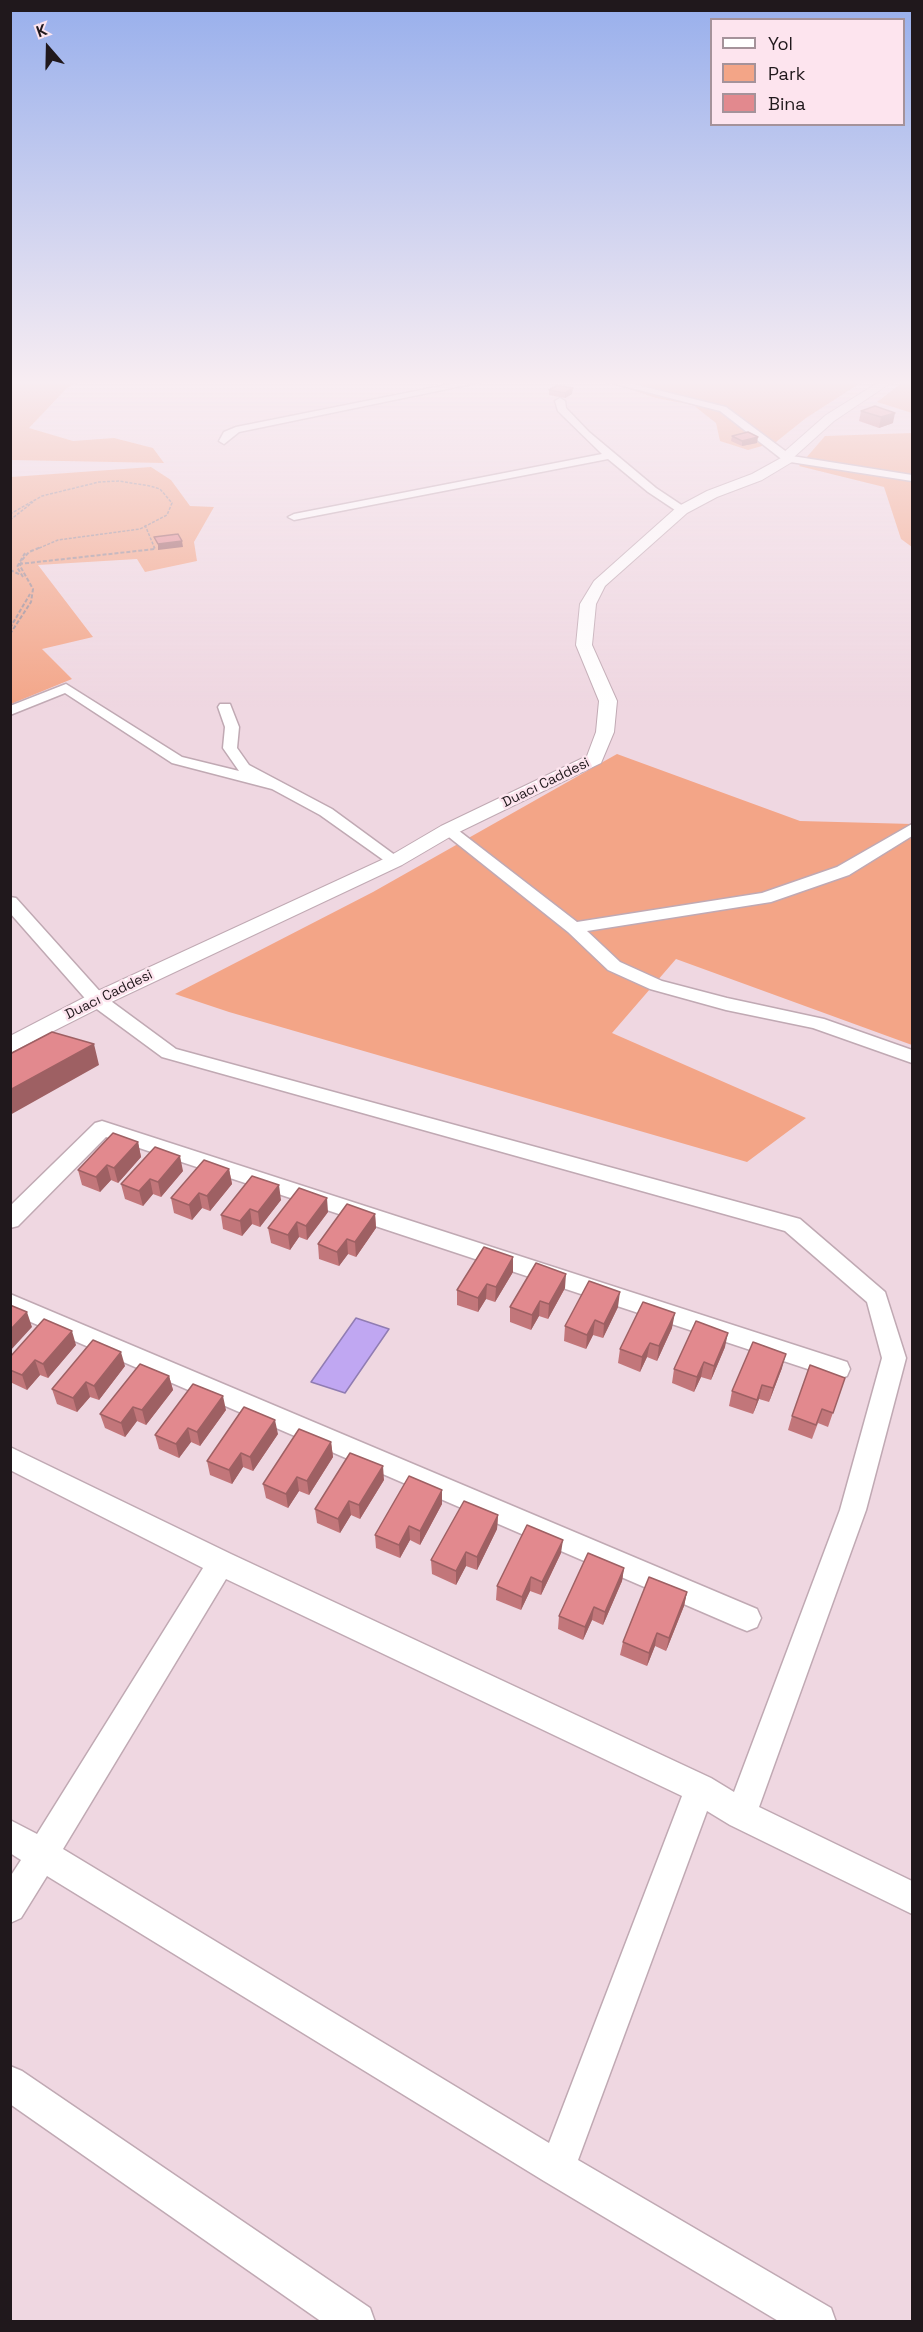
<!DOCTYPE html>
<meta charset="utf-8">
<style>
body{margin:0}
#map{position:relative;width:923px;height:2332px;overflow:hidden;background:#efd7e1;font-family:"Space Grotesk",sans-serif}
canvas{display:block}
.frame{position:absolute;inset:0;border:12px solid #20181c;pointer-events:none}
.legend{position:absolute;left:710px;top:18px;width:195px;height:108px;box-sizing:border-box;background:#fde4ee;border:2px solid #a5929a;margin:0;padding:8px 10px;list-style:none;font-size:18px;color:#20181c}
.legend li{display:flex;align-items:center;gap:12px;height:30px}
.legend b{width:30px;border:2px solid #a5929a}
.north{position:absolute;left:18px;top:18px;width:60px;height:60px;-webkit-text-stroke:4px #fde4ee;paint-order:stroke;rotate:340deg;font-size:16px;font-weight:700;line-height:24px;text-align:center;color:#20181c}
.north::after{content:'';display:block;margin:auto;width:21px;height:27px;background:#20181c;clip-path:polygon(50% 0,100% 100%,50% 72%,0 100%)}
</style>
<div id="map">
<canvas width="923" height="2332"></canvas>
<div class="frame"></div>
<ul class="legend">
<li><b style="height:8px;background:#fff"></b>Yol</li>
<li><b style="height:16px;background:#f3a587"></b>Park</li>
<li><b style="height:16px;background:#e2898e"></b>Bina</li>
</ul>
<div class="north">K</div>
</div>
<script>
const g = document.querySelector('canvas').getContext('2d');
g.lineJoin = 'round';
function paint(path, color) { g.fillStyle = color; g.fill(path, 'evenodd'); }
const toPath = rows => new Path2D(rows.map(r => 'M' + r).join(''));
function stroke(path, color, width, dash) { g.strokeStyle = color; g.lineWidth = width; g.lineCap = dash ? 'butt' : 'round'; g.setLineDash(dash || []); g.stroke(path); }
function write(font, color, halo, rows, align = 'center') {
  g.font = font + ' "Space Grotesk",sans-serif'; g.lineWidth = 5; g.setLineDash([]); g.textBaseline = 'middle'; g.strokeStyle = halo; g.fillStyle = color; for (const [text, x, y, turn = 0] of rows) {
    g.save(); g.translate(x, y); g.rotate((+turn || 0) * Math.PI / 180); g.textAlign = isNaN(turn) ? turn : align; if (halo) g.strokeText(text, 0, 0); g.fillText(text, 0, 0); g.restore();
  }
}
const green = toPath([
 [11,382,79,382,67,388,29,428,73,441,114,438,153,448,164,463,11,460],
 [608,382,862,382,806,418,776,442,748,450,720,441,716,423,693,405,656,398],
 [903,382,912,382,912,413,877,402],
 [912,433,912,547,901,539,884,487,799,466,825,436],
 [151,467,171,480,190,506,214,507,194,542,197,561,145,572,137,559,38,565,93,637,42,649,72,679,11,704,11,477],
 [617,754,800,821,912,824,912,1045,676,959,612,1033,806,1118,747,1162,229,1012,175,994,373,892]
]);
const water = toPath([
 [356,1318,389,1329,345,1393,311,1382,356,1318]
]);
const pathFar1 = toPath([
 [10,514,42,496,99,482,119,481,150,486,160,489,172,503,167,515,140,529,58,540,37,549],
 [10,520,33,502],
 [145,525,155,549]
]);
const path = toPath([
 [19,564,155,549,154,547],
 [10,570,21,575],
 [23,577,17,567,25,553],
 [10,628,30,594],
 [10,634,31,602,33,589,20,566,22,560,29,552,41,547]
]);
const minor = toPath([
 [461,382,481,382,239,432,224,444,219,441,224,432,236,427,461,382],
 [608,382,625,382,726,407,792,456,912,475,912,481,784,461,720,411,608,382],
 [560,398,565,401,566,408,589,432,656,488,686,508,686,512,678,512,648,492,608,459,294,520,288,517,294,514,602,454,558,411,555,401,560,398],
 [66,684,182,757,239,771,223,748,225,727,218,707,220,704,230,704,239,727,237,748,249,765,332,809,403,861,395,866,389,864,320,815,272,789,172,763,65,693,10,715,10,706,66,684],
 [912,824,912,836,849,875,771,902,587,931,620,962,662,981,727,998,824,1019,912,1050,912,1063,813,1028,726,1010,650,989,608,970,568,932,440,830,448,825,454,827,577,922,762,893,837,867,912,824],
 [10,897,16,898,104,996,176,1049,800,1219,885,1292,906,1358,866,1510,759,1807,912,1881,912,1914,730,1825,707,1811,578,2160,831,2308,836,2322,780,2322,544,2181,47,1876,21,1918,10,1923,10,1877,21,1860,10,1853,10,1820,37,1834,203,1568,10,1470,10,1447,231,1554,711,1778,734,1792,840,1510,882,1358,867,1302,785,1231,162,1057,90,1004,10,913,10,897],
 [226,1579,682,1796,549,2143,63,1849,226,1579],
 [102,1121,838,1359,847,1362,850,1369,847,1376,838,1379,106,1137,18,1226,10,1228,10,1206,95,1123,102,1121],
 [10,1294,757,1609,761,1618,757,1627,747,1631,737,1627,10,1313,10,1294],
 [10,2066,22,2071,370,2308,375,2322,322,2322,10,2104,10,2066]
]);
const tertiary = toPath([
 [879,382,892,382,834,421,794,457,792,462,762,480,717,497,687,513,605,586,596,604,592,645,617,701,614,732,601,763,455,834,402,865,105,1005,10,1053,10,1036,89,995,388,857,441,826,587,756,596,732,599,701,576,645,580,604,594,581,677,507,707,491,752,474,781,458,783,453,826,415,879,382]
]);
const wall = toPath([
 [549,390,572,394,565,398,549,395],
 [875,406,893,423,879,428,859,421,861,411],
 [732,436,757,443,742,446,731,441],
 [138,1142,141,1157,118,1183,111,1180,100,1192,82,1185,78,1170],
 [229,1169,232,1184,210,1211,202,1208,192,1220,174,1213,171,1198],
 [183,1171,161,1197,153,1194,143,1206,125,1199,121,1184],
 [281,1200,260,1227,252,1224,242,1236,223,1229,221,1215],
 [328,1212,307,1240,299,1237,290,1250,271,1243,268,1228],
 [375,1214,376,1228,356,1257,348,1254,339,1266,319,1259,318,1244],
 [513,1272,495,1302,486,1299,478,1312,457,1305,457,1290],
 [565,1288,548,1319,539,1316,531,1330,510,1322,510,1307],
 [618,1307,603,1338,593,1335,586,1349,564,1341,565,1326],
 [672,1328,657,1361,647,1357,640,1372,618,1363,620,1349],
 [76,1345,48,1378,40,1375,27,1390,10,1382,10,1357],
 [725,1347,711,1380,701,1377,694,1392,672,1383,674,1369],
 [125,1366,99,1400,90,1397,77,1412,57,1404,52,1389],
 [782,1368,769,1402,759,1399,753,1414,729,1406,732,1391],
 [169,1376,173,1390,146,1425,137,1421,125,1437,105,1428,100,1414],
 [845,1378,828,1427,818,1423,812,1439,788,1430,792,1416],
 [226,1410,200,1446,191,1442,179,1458,159,1449,155,1435],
 [278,1434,253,1471,243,1467,232,1484,210,1475,207,1461],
 [331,1442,333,1457,309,1495,299,1491,288,1508,266,1498,263,1484],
 [384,1480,360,1519,351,1515,340,1533,317,1523,315,1509],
 [442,1490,442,1504,420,1545,410,1540,400,1558,376,1548,375,1535],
 [498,1515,497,1529,477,1570,466,1566,456,1585,432,1574,431,1560],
 [561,1553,541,1595,530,1591,521,1610,496,1600,497,1586],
 [624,1568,622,1581,603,1625,592,1620,583,1640,558,1629,559,1616],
 [687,1592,684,1606,666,1651,655,1646,647,1666,620,1655,623,1642]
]);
const shadedWall = toPath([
 [573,388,572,394,565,398,565,393],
 [895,413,893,423,879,428,881,417],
 [758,437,757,443,742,446,742,441],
 [182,541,183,547,158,550,158,544],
 [94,1044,99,1065,10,1115,10,1090],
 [138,1142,141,1157,118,1183,114,1168],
 [180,1156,183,1171,161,1197,158,1182],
 [107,1165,111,1180,100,1192,96,1177],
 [229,1169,232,1184,210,1211,207,1196],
 [150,1179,153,1194,143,1206,139,1191],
 [279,1185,281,1200,260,1227,258,1212],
 [199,1193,202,1208,192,1220,189,1205],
 [327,1198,328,1212,307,1240,306,1226],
 [250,1209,252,1224,242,1236,240,1221],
 [375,1214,376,1228,356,1257,355,1242],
 [297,1222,299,1237,290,1250,288,1235],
 [347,1239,348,1254,339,1266,337,1252],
 [513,1257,513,1272,495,1302,496,1287],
 [566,1274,565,1288,548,1319,549,1304],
 [487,1284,486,1299,478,1312,478,1298],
 [620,1292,618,1307,603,1338,604,1324],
 [540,1301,539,1316,531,1330,532,1315],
 [27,1312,32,1327,10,1351,10,1330],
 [675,1313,672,1328,657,1361,659,1346],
 [595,1320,593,1335,586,1349,587,1335],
 [72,1331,76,1345,48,1378,43,1364],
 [728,1333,725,1347,711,1380,714,1366],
 [650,1343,647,1357,640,1372,642,1357],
 [121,1352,125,1366,99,1400,94,1386],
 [786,1354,782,1368,769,1402,773,1388],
 [35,1360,40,1375,27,1390,22,1375],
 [704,1362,701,1377,694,1392,697,1377],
 [169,1376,173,1390,146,1425,142,1410],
 [86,1382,90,1397,77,1412,73,1398],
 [762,1385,759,1399,753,1414,757,1400],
 [223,1396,226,1410,200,1446,197,1432],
 [133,1407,137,1421,125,1437,121,1423],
 [275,1420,278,1434,253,1471,250,1457],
 [188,1428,191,1442,179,1458,176,1444],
 [331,1442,333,1457,309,1495,307,1481],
 [241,1453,243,1467,232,1484,229,1470],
 [383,1466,384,1480,360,1519,359,1505],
 [297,1477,299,1491,288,1508,286,1494],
 [442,1490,442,1504,420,1545,420,1531],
 [349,1501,351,1515,340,1533,338,1519],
 [498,1515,497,1529,477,1570,477,1557],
 [409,1526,410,1540,400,1558,399,1545],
 [563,1540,561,1553,541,1595,542,1582],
 [466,1552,466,1566,456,1585,456,1571],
 [624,1568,622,1581,603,1625,605,1612],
 [531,1577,530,1591,521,1610,522,1597],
 [687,1592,684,1606,666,1651,669,1638],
 [594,1607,592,1620,583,1640,585,1627],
 [657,1633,655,1646,647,1666,649,1653]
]);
const building = toPath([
 [557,385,573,388,565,393,549,390,557,385],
 [875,406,895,413,881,417,861,411,875,406],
 [748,432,758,437,742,441,732,436,748,432],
 [178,534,182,541,158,544,154,537,178,534],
 [52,1032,94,1044,10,1090,10,1054,52,1032],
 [113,1133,138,1142,114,1168,107,1165,96,1177,78,1170,113,1133],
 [155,1147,180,1156,158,1182,150,1179,139,1191,121,1184,155,1147],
 [204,1160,229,1169,207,1196,199,1193,189,1205,171,1198,204,1160],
 [252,1176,279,1185,258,1212,250,1209,240,1221,221,1215,252,1176],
 [299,1188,327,1198,306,1226,297,1222,288,1235,268,1228,299,1188],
 [347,1204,375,1214,355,1242,347,1239,337,1252,318,1244,347,1204],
 [484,1247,513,1257,496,1287,487,1284,478,1298,457,1290,484,1247],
 [536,1263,566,1274,549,1304,540,1301,532,1315,510,1307,536,1263],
 [589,1281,620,1292,604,1324,595,1320,587,1335,565,1326,589,1281],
 [643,1302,675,1313,659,1346,650,1343,642,1357,620,1349,643,1302],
 [10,1305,27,1312,10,1330,10,1305],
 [44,1319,72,1331,43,1364,35,1360,22,1375,10,1370,10,1357,44,1319],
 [696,1321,728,1333,714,1366,704,1362,697,1377,674,1369,696,1321],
 [93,1340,121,1352,94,1386,86,1382,73,1398,52,1389,93,1340],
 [753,1342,786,1354,773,1388,762,1385,757,1400,732,1391,753,1342],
 [140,1364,169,1376,142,1410,133,1407,121,1423,100,1414,140,1364],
 [810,1365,845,1378,833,1413,822,1409,816,1425,792,1416,810,1365],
 [193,1384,223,1396,197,1432,188,1428,176,1444,155,1435,193,1384],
 [244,1407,275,1420,250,1457,241,1453,229,1470,207,1461,244,1407],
 [299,1429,331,1442,307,1481,297,1477,286,1494,263,1484,299,1429],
 [350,1453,383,1466,359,1505,349,1501,338,1519,315,1509,350,1453],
 [409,1476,442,1490,420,1531,409,1526,399,1545,375,1535,409,1476],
 [464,1501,498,1515,477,1557,466,1552,456,1571,431,1560,464,1501],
 [527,1525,563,1540,542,1582,531,1577,522,1597,497,1586,527,1525],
 [588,1553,624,1568,605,1612,594,1607,585,1627,559,1616,588,1553],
 [649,1577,687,1592,669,1638,657,1633,649,1653,623,1642,649,1577]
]);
const farStreetnames = [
 ["Duacı Caddesi",546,783,-26],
 ["Duacı Caddesi",109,995,-26]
];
paint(green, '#f3a587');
paint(water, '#c0a7f2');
stroke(water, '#907cb2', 1.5);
stroke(minor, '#c0a9b3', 3);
stroke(tertiary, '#c0a9b3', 2);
stroke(pathFar1, '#9c8a92', 1.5, [3, 1.5]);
stroke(path, '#9c8a92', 2, [4, 2]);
paint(minor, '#fff');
paint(tertiary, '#fff');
paint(wall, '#c2767a');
paint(shadedWall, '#9e6063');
paint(building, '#e2898e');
stroke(building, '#9e6063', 1.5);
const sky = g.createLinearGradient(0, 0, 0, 709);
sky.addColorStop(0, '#98afec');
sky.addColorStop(0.54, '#f8edf2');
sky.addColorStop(1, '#f8edf200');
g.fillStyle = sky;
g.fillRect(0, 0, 923, 709);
write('14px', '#20181c', '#fde4ee', farStreetnames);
</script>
